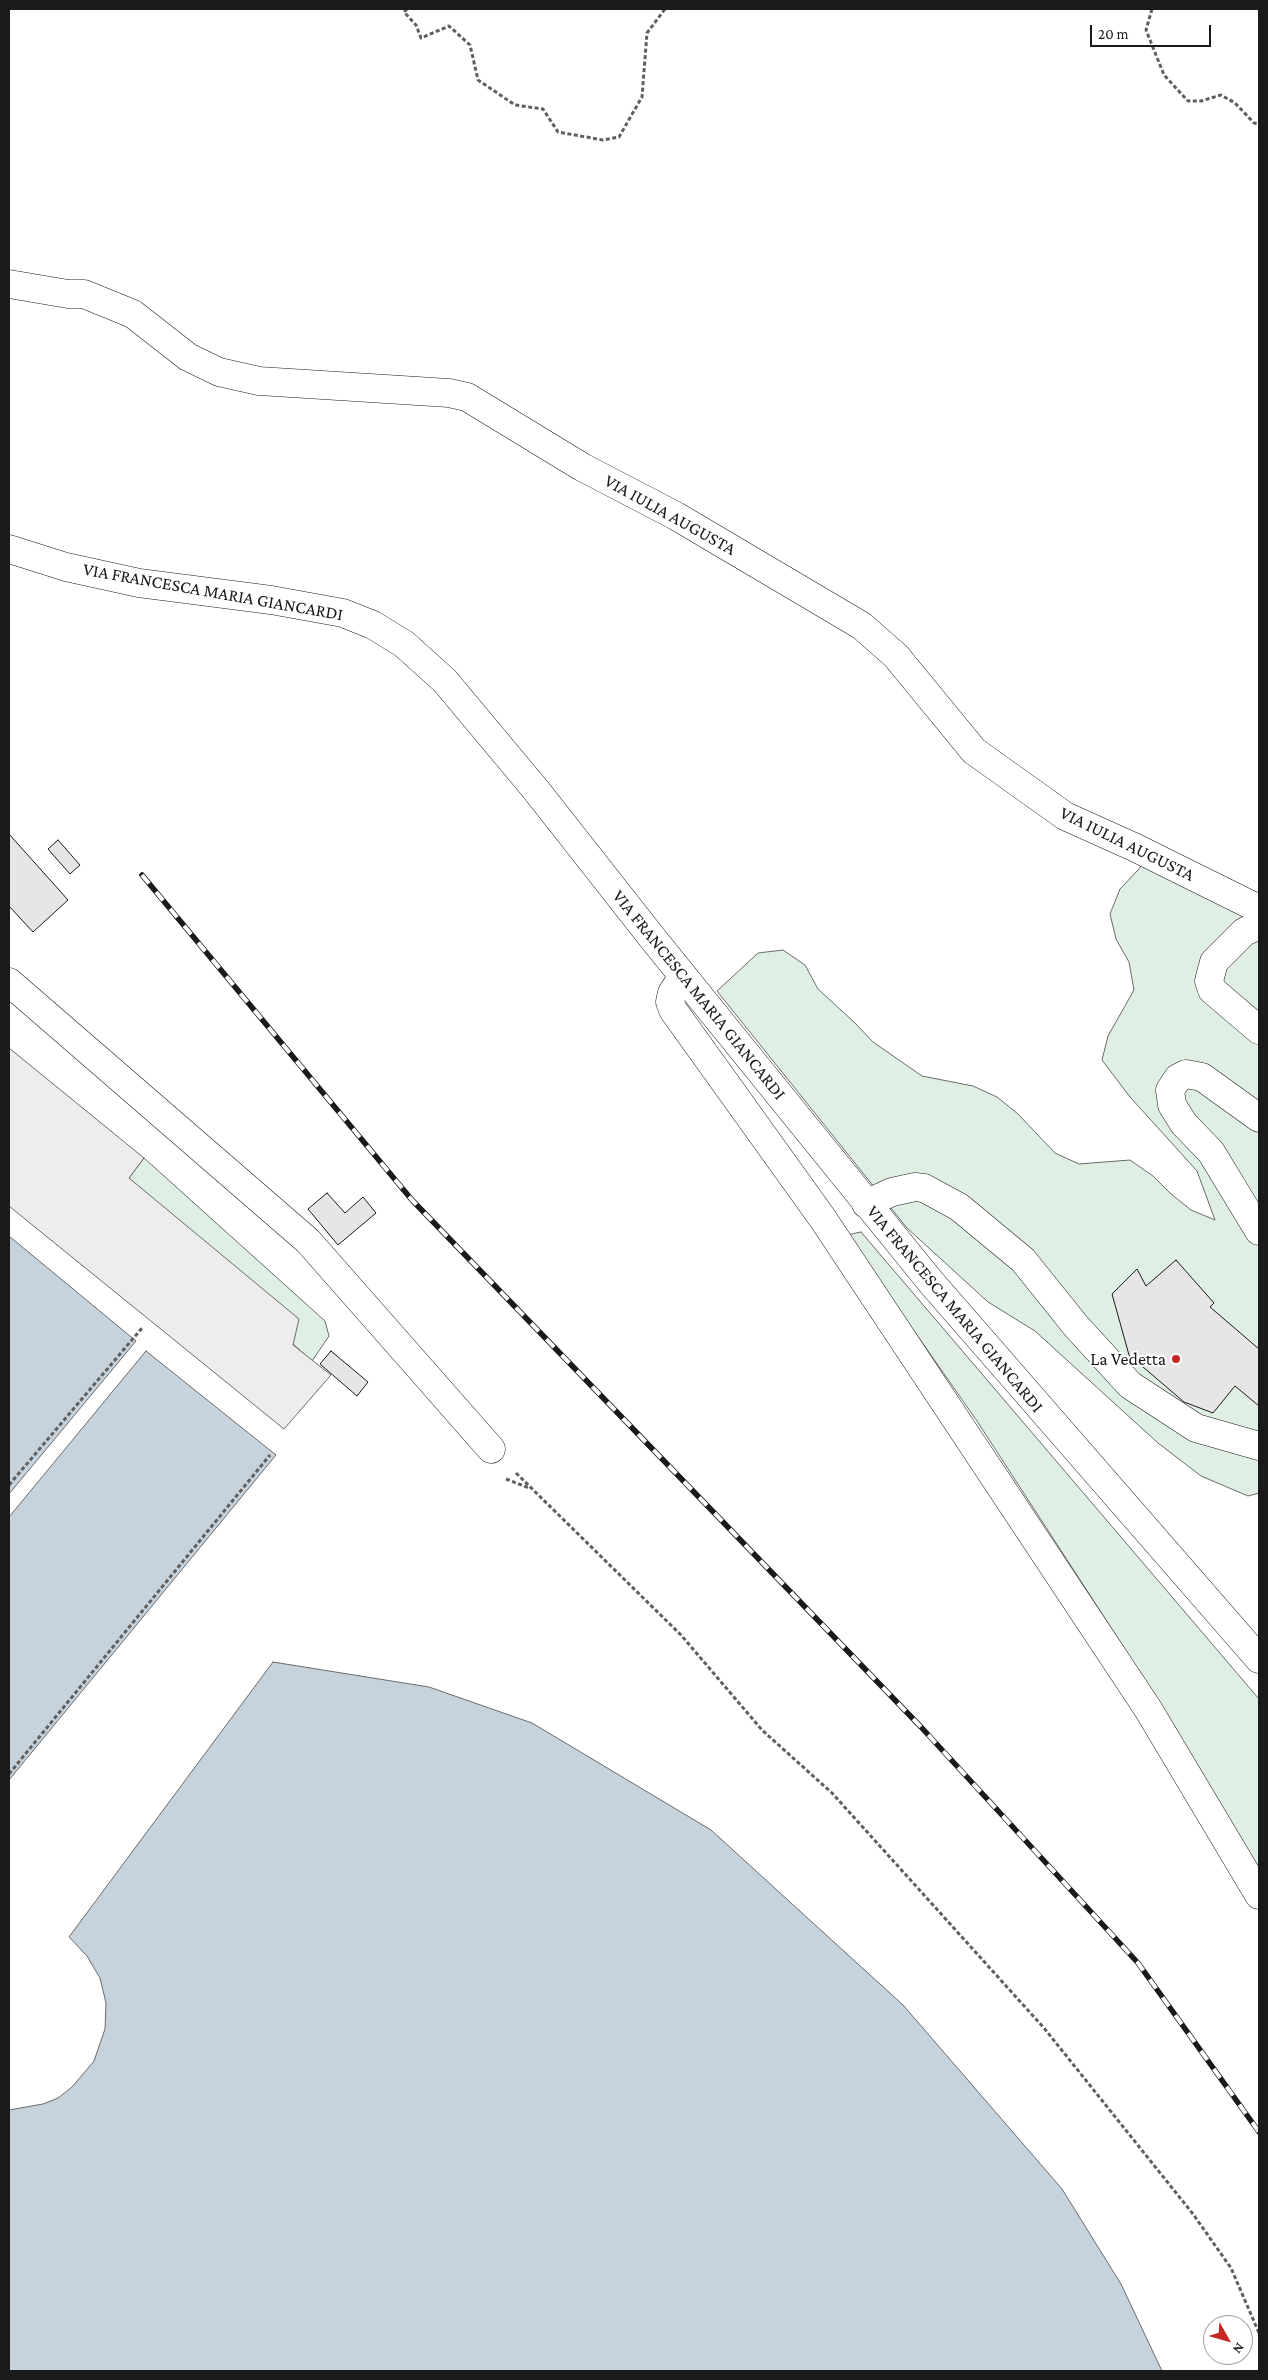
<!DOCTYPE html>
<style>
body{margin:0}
#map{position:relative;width:1268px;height:2380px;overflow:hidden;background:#fff;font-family:"Crimson Pro",serif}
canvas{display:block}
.frame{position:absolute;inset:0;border:10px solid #1a1a1a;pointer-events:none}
.north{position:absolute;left:1203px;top:2315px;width:50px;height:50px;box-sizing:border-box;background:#fff;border:1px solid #a3a3a3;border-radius:50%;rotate:128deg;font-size:14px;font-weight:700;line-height:20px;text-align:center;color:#1a1a1a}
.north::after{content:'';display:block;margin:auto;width:18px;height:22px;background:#c62828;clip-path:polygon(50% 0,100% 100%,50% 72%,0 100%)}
.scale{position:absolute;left:1090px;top:25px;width:121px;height:22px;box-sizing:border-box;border:2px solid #1a1a1a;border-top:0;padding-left:6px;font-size:15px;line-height:18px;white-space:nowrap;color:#1a1a1a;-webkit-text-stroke:4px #fff;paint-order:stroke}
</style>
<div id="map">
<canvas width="1268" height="2380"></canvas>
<div class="frame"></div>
<div class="north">N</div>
<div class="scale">20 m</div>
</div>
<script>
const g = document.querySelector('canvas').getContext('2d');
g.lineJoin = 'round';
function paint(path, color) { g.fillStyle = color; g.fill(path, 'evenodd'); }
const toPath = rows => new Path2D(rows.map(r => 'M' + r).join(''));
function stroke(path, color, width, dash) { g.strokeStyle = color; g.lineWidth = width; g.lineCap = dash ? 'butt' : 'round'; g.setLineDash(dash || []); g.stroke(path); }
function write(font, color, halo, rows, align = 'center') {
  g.font = font + ' "Crimson Pro",serif'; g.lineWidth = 4; g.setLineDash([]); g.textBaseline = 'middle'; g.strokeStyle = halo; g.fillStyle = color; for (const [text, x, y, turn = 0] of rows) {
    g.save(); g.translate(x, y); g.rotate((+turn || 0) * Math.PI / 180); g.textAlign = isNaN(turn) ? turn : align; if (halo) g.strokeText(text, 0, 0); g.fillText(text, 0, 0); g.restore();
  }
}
const green = toPath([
 [1156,845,1259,897,1259,1493,1248,1496,1201,1476,1158,1443,1035,1331,988,1302,907,1228,717,991,758,953,783,950,805,965,818,989,855,1023,873,1042,922,1076,973,1086,997,1097,1018,1114,1055,1153,1079,1164,1130,1160,1153,1176,1171,1194,1191,1210,1215,1220,1197,1171,1130,1097,1102,1060,1108,1036,1134,990,1129,962,1116,939,1110,914,1120,889,1138,870,1156,845],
 [144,1158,325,1321,329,1336,312,1361,293,1344,129,1178,144,1158],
 [861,1232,1259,1699,1259,1872,1119,1640,977,1421,847,1235,861,1232]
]);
const parking = toPath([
 [9,1048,144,1158,129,1178,299,1319,293,1345,331,1375,284,1429,9,1206,9,1048]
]);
const water = toPath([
 [9,1236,136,1341,9,1494,9,1236],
 [146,1351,276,1455,9,1780,9,1517,146,1351],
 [273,1662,429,1687,532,1723,711,1830,903,2005,1062,2189,1121,2284,1162,2371,9,2371,9,2110,43,2104,58,2098,72,2087,94,2061,105,2029,106,2003,100,1978,87,1956,69,1937,273,1662]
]);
const building = toPath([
 [9,834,68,900,33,932,9,906,9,834],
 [58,840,80,865,70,874,48,849,58,840],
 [327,1193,345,1213,363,1197,376,1213,338,1245,308,1209,327,1193],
 [1176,1260,1214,1303,1210,1307,1259,1349,1259,1406,1235,1386,1213,1413,1184,1402,1129,1355,1112,1294,1137,1269,1146,1286,1176,1260],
 [331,1351,368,1382,357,1396,320,1364,331,1351]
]);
const path = toPath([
 [407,9,404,12,416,25,421,38,449,26,470,45,478,80,515,105,543,109,558,132,603,140,619,137,642,97,647,33,665,9],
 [1152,9,1146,30,1164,75,1188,101,1201,101,1221,95,1235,103,1254,123,1259,124],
 [516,1473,681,1635,762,1730,832,1793,1044,2028,1193,2214,1231,2268,1259,2333],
 [506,1479,529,1488],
 [9,1485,142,1328],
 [9,1774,270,1455]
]);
const minor = toPath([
 [9,284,68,294,84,294,133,314,188,357,219,372,259,381,449,393,467,397,582,467,676,516,862,626,896,656,974,751,1065,816,1136,848,1259,909],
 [1259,925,1244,932,1214,962,1209,981,1212,990,1259,1030],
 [683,976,672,993,670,1002,673,1010,823,1219,1148,1709,1259,1895],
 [9,982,308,1241,491,1449],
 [1259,1118,1202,1077,1186,1074,1178,1078,1170,1090,1172,1105,1184,1124,1211,1152,1259,1231],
 [866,1204,892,1192,915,1187,924,1188,959,1207,1023,1260,1076,1326,1130,1385,1196,1428,1259,1446]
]);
const major = toPath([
 [9,549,66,567,139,583,271,600,343,613,373,625,404,644,445,681,536,790,654,940,930,1281,1259,1659]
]);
const rail = toPath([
 [142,875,412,1200,921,1727,1138,1963,1259,2132]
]);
const markers = [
 [1176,1359,5,"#c62828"]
];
const streetNames = [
 ["VIA IULIA AUGUSTA",670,515,29],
 ["VIA FRANCESCA MARIA GIANCARDI",213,592,10],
 ["VIA IULIA AUGUSTA",1127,844,26],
 ["VIA FRANCESCA MARIA GIANCARDI",699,995,51],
 ["VIA FRANCESCA MARIA GIANCARDI",955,1309,50]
];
const poiNames = [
 ["La Vedetta",1166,1359]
];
paint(green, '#e0efe3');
stroke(green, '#6a6a6a', 1);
paint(parking, '#ededed');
stroke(parking, '#6a6a6a', 1);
paint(water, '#c6d2dc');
stroke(water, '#6a6a6a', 1);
paint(building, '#e6e6e6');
stroke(building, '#1a1a1a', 1);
stroke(minor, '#1a1a1a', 29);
stroke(major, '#1a1a1a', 29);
stroke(path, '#5f5f5f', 3, [4, 2.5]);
stroke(minor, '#fff', 28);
stroke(major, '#fff', 28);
stroke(rail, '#1a1a1a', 5.5);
stroke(rail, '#fff', 4, [11]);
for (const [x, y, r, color] of markers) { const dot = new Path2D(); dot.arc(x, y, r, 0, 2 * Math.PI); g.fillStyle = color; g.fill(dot); stroke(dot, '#fff', 2); }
write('18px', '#1a1a1a', '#fff', streetNames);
write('18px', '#1a1a1a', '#fff', poiNames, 'right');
</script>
